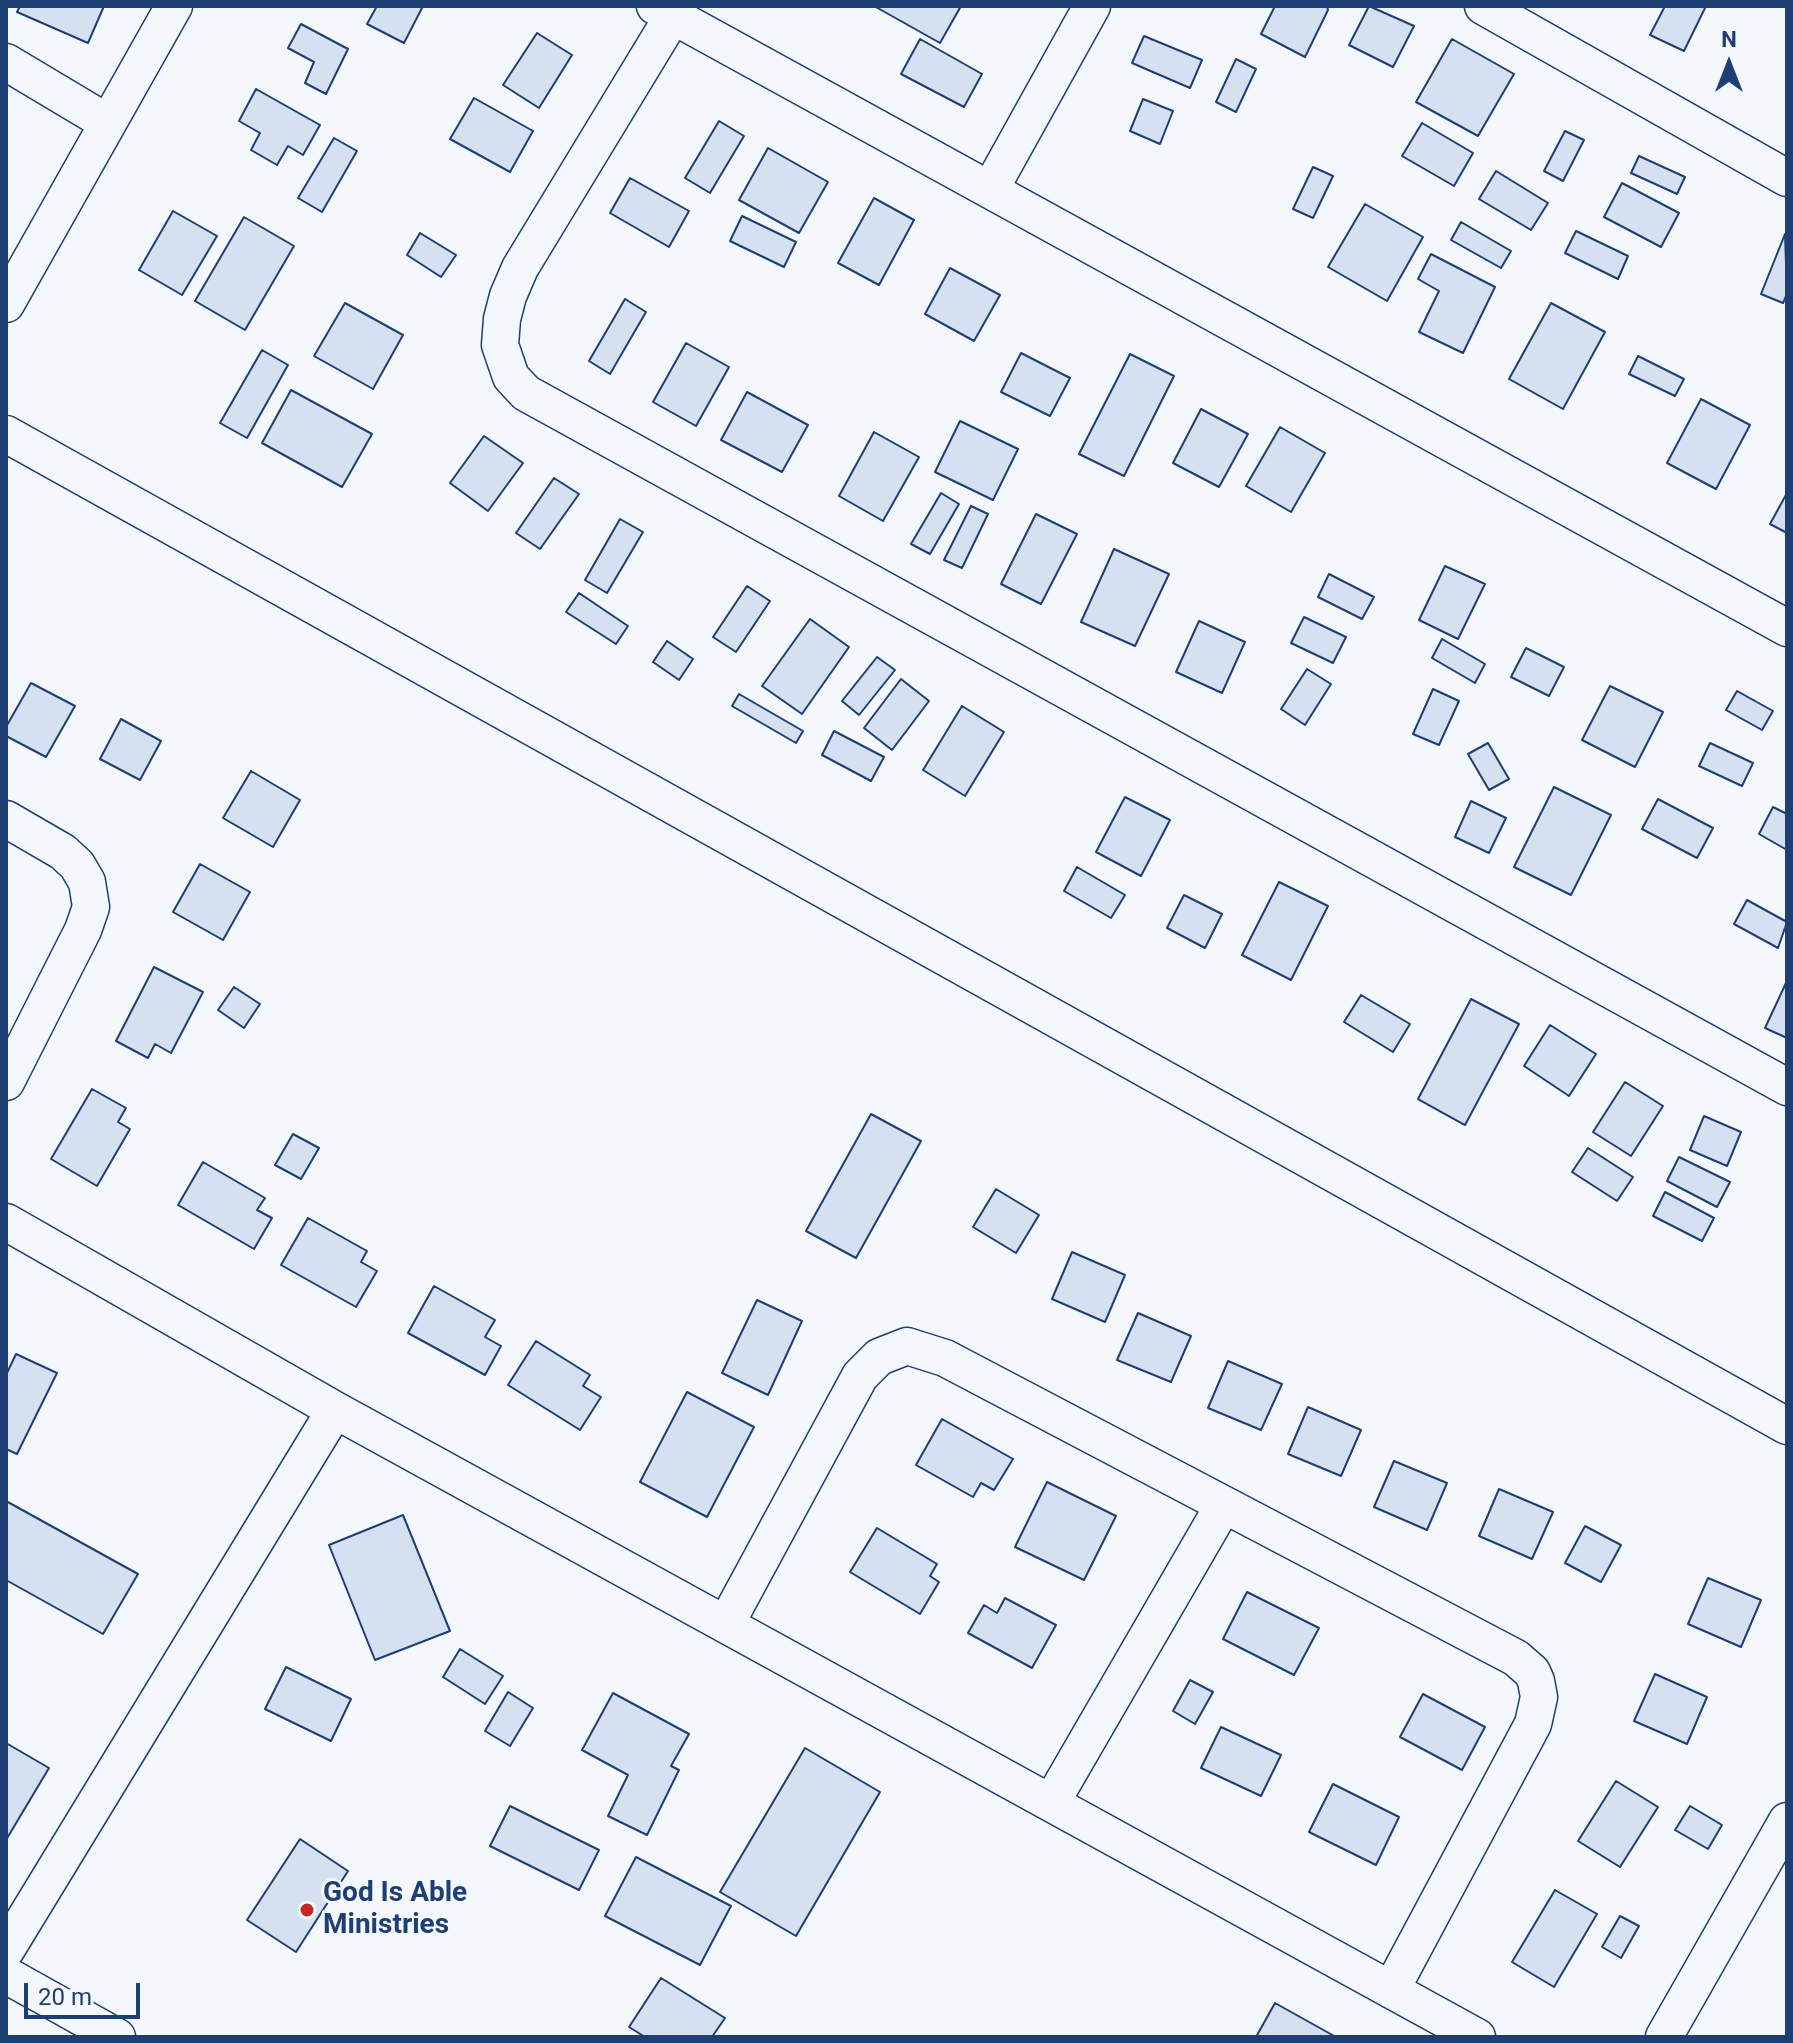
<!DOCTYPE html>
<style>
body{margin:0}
#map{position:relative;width:1793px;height:2043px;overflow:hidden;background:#f4f7fb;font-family:Roboto,sans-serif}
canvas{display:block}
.frame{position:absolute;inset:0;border:8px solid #1d3f73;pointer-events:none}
.north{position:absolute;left:1689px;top:24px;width:80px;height:80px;-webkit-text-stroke:6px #f4f7fb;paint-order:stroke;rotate:0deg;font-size:22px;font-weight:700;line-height:32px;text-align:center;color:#1d3f73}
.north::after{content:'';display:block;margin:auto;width:28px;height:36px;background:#1d3f73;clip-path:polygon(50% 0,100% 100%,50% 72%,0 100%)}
.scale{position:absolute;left:24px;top:1983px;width:116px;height:36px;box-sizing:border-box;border:4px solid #1d3f73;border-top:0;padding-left:10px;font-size:24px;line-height:28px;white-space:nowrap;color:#1d3f73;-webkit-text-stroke:6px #f4f7fb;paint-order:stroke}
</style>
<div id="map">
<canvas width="1793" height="2043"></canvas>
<div class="frame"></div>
<div class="north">N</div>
<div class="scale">20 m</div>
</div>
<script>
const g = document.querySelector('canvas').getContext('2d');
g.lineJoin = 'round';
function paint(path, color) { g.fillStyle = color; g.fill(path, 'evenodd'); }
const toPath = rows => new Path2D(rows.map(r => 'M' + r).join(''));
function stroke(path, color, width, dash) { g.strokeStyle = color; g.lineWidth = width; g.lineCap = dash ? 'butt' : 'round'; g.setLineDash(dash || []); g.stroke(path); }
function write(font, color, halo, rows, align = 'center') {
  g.font = font + ' Roboto,sans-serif'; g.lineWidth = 6; g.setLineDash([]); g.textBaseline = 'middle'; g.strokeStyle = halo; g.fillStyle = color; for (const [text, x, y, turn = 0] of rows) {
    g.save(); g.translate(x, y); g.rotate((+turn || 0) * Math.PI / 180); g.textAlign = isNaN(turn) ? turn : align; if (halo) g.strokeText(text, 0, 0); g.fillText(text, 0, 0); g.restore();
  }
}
const building = toPath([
 [20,6,104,6,88,43,17,12,20,6],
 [377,6,423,6,404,43,367,24,377,6],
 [874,6,961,6,940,43,874,6],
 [1275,6,1327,6,1328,10,1305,57,1261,34,1275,6],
 [1369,6,1414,26,1393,67,1349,45,1369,6],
 [1665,6,1706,6,1684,51,1650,35,1665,6],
 [301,24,348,49,326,94,305,83,314,62,288,48,301,24],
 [537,33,572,55,539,108,503,85,537,33],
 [1144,36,1202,60,1190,88,1132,63,1144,36],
 [920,39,982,74,964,107,901,74,920,39],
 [1452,39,1514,74,1478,136,1416,102,1452,39],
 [1236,59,1256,69,1236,112,1216,102,1236,59],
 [256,89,320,125,303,155,288,146,277,165,251,150,260,133,239,121,256,89],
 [474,98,533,131,510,172,450,139,474,98],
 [1143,99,1173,111,1160,144,1130,131,1143,99],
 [719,121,744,136,710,193,685,178,719,121],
 [1422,123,1473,153,1454,186,1402,156,1422,123],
 [1565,131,1584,140,1563,181,1544,171,1565,131],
 [334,138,357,151,322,212,298,198,334,138],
 [768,148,828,182,799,233,739,200,768,148],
 [1639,156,1685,177,1677,194,1631,173,1639,156],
 [1313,167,1333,176,1313,218,1293,209,1313,167],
 [1496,171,1548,203,1531,230,1479,199,1496,171],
 [630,178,689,211,669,247,610,213,630,178],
 [1622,183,1679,213,1661,247,1604,217,1622,183],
 [874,198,914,220,879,285,838,263,874,198],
 [1365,204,1423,237,1387,301,1328,267,1365,204],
 [173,211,217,236,182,295,139,270,173,211],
 [742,216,796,242,784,267,730,241,742,216],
 [244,217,294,246,245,330,195,301,244,217],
 [1461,222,1511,251,1501,268,1451,240,1461,222],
 [1576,231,1628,256,1618,279,1565,253,1576,231],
 [420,233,456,255,441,277,407,255,420,233],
 [1785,234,1787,294,1783,303,1761,294,1785,234],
 [1431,254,1495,287,1463,353,1419,332,1439,291,1418,279,1431,254],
 [950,268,1000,295,974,341,925,314,950,268],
 [625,299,646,312,610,374,589,361,625,299],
 [345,303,403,335,373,389,314,356,345,303],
 [1551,303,1605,332,1563,409,1509,379,1551,303],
 [686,343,729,367,696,426,653,402,686,343],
 [262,350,288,365,247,438,220,423,262,350],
 [1021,353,1070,378,1050,416,1001,392,1021,353],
 [1130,354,1174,376,1124,476,1079,454,1130,354],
 [1638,356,1684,379,1675,396,1629,374,1638,356],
 [291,390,372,434,342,487,262,443,291,390],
 [747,392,808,425,782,472,721,440,747,392],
 [1701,399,1750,425,1716,489,1667,463,1701,399],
 [1201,409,1248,434,1219,487,1173,463,1201,409],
 [960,421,1018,449,993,500,935,472,960,421],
 [1280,427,1325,453,1291,512,1246,486,1280,427],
 [874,432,919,457,883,521,839,496,874,432],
 [484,436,523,463,488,511,450,483,484,436],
 [554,478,579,494,540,549,516,533,554,478],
 [941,493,959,504,930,554,911,544,941,493],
 [1787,493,1787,533,1770,524,1787,493],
 [971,506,988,514,962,568,944,560,971,506],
 [1036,514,1077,534,1041,604,1001,584,1036,514],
 [620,519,643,532,607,593,585,580,620,519],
 [1114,549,1169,574,1135,646,1081,622,1114,549],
 [1445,566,1485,584,1458,639,1419,620,1445,566],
 [1329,574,1374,597,1362,619,1318,597,1329,574],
 [747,586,770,601,736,652,713,637,747,586],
 [579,593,628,626,616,644,566,612,579,593],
 [1304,617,1346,637,1333,663,1291,643,1304,617],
 [810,619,849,647,802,714,762,686,810,619],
 [1199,621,1245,642,1222,693,1176,672,1199,621],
 [1442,639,1485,664,1475,683,1432,658,1442,639],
 [667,641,693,659,679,680,653,662,667,641],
 [1526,648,1564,667,1549,696,1511,677,1526,648],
 [877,657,895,670,859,715,842,701,877,657],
 [1307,669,1331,684,1305,725,1281,709,1307,669],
 [901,679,929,701,892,750,864,728,901,679],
 [31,683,75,706,46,757,6,736,6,727,31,683],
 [1610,686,1663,712,1635,767,1582,740,1610,686],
 [1433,689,1459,701,1439,745,1413,734,1433,689],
 [1737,691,1773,711,1762,730,1726,710,1737,691],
 [739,694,803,731,796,743,732,706,739,694],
 [962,706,1004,732,965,796,923,770,962,706],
 [121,719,161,741,140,780,100,759,121,719],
 [834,731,884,757,871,781,822,755,834,731],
 [1488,743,1509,779,1489,790,1468,754,1488,743],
 [1710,743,1753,763,1742,786,1699,766,1710,743],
 [251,771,300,800,273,847,223,818,251,771],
 [1554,787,1611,815,1571,895,1514,867,1554,787],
 [1125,797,1170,820,1141,876,1096,852,1125,797],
 [1658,799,1713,828,1697,858,1642,829,1658,799],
 [1471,801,1506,818,1489,853,1455,837,1471,801],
 [1773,807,1787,814,1787,850,1759,834,1773,807],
 [200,864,250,892,223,940,173,912,200,864],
 [1077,867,1125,895,1111,918,1064,891,1077,867],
 [1279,882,1328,906,1291,980,1242,955,1279,882],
 [1184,895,1222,914,1205,948,1167,928,1184,895],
 [1747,900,1787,922,1778,948,1734,924,1747,900],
 [154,967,203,992,171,1053,155,1044,148,1058,116,1041,154,967],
 [1786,983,1787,983,1787,1038,1765,1028,1786,983],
 [234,987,260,1004,244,1028,218,1010,234,987],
 [1361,995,1410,1024,1393,1052,1344,1022,1361,995],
 [1471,999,1519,1024,1465,1125,1418,1099,1471,999],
 [1550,1025,1596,1054,1569,1096,1524,1066,1550,1025],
 [1625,1082,1663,1106,1631,1156,1593,1132,1625,1082],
 [92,1089,126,1108,118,1122,130,1129,97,1186,51,1159,92,1089],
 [871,1114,921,1141,856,1258,806,1231,871,1114],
 [1704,1116,1741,1132,1727,1166,1690,1150,1704,1116],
 [293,1134,319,1148,301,1179,275,1165,293,1134],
 [1588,1148,1633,1177,1617,1201,1572,1172,1588,1148],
 [1679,1157,1730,1182,1717,1207,1667,1181,1679,1157],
 [203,1162,265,1198,257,1210,272,1218,254,1249,178,1205,203,1162],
 [996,1189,1039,1215,1016,1253,973,1227,996,1189],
 [1665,1192,1714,1218,1702,1241,1653,1216,1665,1192],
 [308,1218,367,1251,361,1262,377,1271,356,1307,281,1265,308,1218],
 [1072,1252,1125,1275,1105,1322,1052,1299,1072,1252],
 [434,1286,495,1320,485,1337,501,1346,485,1375,408,1333,434,1286],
 [757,1300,802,1321,768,1395,722,1373,757,1300],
 [1138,1313,1191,1336,1171,1382,1117,1360,1138,1313],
 [536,1341,590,1375,583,1386,601,1397,580,1430,508,1385,536,1341],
 [16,1354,57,1373,17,1454,6,1449,6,1375,16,1354],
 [1228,1361,1282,1384,1261,1430,1208,1408,1228,1361],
 [687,1392,754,1427,707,1517,640,1482,687,1392],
 [1308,1407,1361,1430,1341,1476,1288,1454,1308,1407],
 [942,1419,1013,1459,994,1490,981,1483,973,1497,916,1465,942,1419],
 [1394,1461,1447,1483,1427,1530,1374,1507,1394,1461],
 [1047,1482,1116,1516,1084,1580,1015,1547,1047,1482],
 [1499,1489,1553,1512,1532,1559,1479,1536,1499,1489],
 [6,1501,138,1574,103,1634,6,1580,6,1501],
 [403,1515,450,1631,375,1660,329,1545,403,1515],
 [1585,1526,1621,1545,1601,1582,1565,1563,1585,1526],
 [877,1528,937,1564,930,1576,939,1582,920,1614,850,1572,877,1528],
 [1708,1578,1761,1600,1741,1647,1688,1624,1708,1578],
 [1247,1592,1319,1628,1294,1675,1223,1639,1247,1592],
 [1005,1598,1056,1625,1032,1668,968,1633,984,1605,997,1613,1005,1598],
 [460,1649,503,1676,485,1704,443,1677,460,1649],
 [286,1667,351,1699,331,1741,265,1709,286,1667],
 [1655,1674,1707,1697,1687,1744,1634,1721,1655,1674],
 [1190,1680,1213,1692,1195,1724,1173,1711,1190,1680],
 [508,1692,533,1708,510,1746,485,1731,508,1692],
 [613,1693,689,1734,671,1766,679,1770,647,1835,608,1816,628,1775,582,1750,613,1693],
 [1423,1694,1485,1727,1462,1770,1400,1737,1423,1694],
 [1221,1727,1281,1755,1261,1796,1201,1768,1221,1727],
 [6,1743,49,1768,6,1840,6,1743],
 [805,1748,880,1792,796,1936,720,1892,805,1748],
 [1616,1781,1658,1807,1620,1867,1578,1841,1616,1781],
 [1333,1784,1399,1817,1376,1865,1309,1832,1333,1784],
 [510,1806,599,1850,579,1890,490,1846,510,1806],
 [1690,1806,1722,1825,1708,1849,1675,1830,1690,1806],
 [300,1839,348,1871,296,1952,247,1920,300,1839],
 [636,1857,731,1906,700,1965,605,1916,636,1857],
 [1555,1890,1597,1914,1554,1987,1512,1962,1555,1890],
 [1620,1916,1639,1926,1621,1958,1602,1947,1620,1916],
 [661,1978,725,2018,712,2037,645,2037,629,2027,661,1978],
 [1275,2003,1336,2037,1256,2037,1275,2003]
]);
const street = toPath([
 [655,6,1787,628],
 [679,6,520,268,508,296,502,319,500,345,511,377,526,393,1787,1087],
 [1483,6,1787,178],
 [6,62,108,123],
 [991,188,1092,6],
 [6,304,174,6],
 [6,434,1787,1426],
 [6,819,63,852,77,865,87,882,91,907,83,930,6,1082],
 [6,1222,335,1410,1477,2037],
 [727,1622,860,1376,879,1357,907,1346,945,1358,1516,1658,1532,1672,1536,1681,1539,1697,1533,1724,1391,1990],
 [1051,1803,1223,1506],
 [6,1950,335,1410],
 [6,1975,117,2037],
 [1664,2037,1787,1821]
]);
const markers = [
 [307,1910,8,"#c62828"]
];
const poiNames = [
 ["God Is Able",323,1894],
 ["Ministries",323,1926]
];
paint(building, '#d5e0f0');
stroke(building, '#1d3f73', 2);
stroke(street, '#1d3f73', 39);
stroke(street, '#f4f7fb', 36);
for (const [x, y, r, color] of markers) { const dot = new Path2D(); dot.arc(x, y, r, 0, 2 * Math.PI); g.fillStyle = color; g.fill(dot); stroke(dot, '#f4f7fb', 3); }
write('bold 28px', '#1d3f73', '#f4f7fb', poiNames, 'left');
</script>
